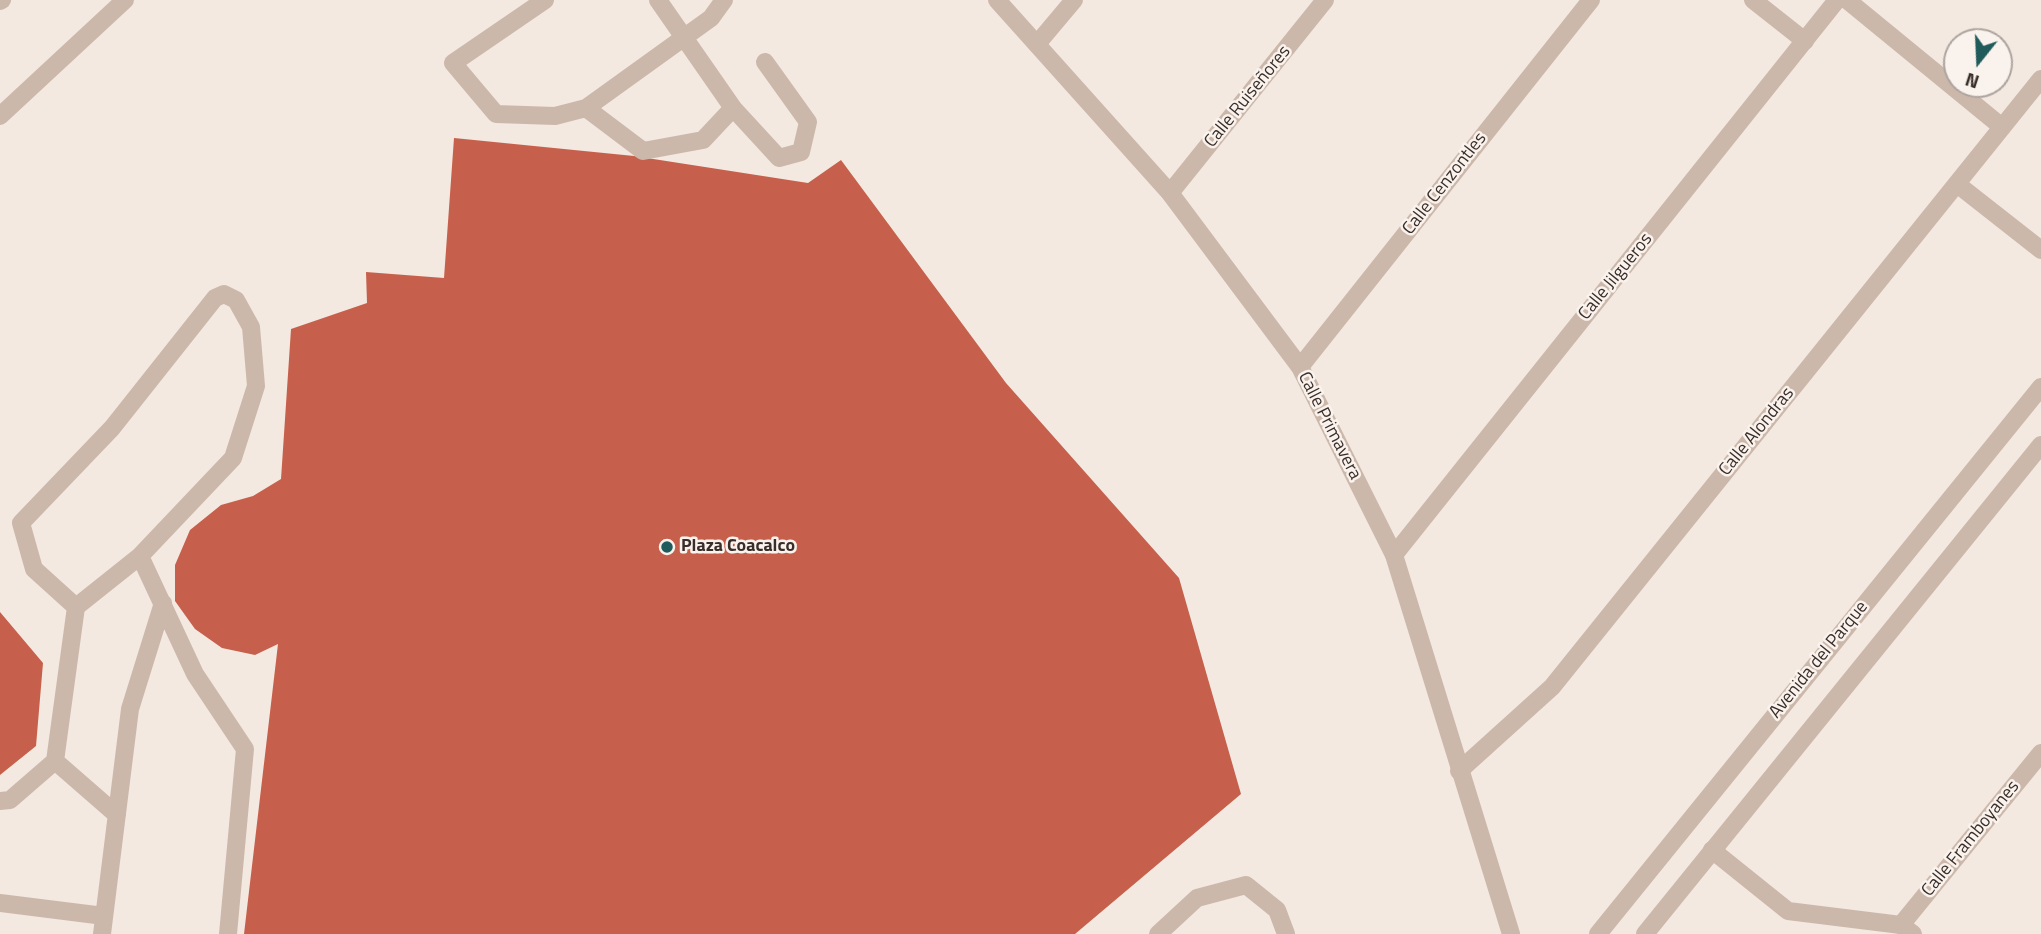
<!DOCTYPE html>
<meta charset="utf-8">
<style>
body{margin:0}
#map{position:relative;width:2041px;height:934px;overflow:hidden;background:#f3e9e0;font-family:"Titillium Web",sans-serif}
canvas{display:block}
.north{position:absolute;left:1943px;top:28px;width:70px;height:70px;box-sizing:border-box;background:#faf3ed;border:2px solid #ada49f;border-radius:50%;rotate:198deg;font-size:19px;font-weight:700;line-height:28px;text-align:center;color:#3a2e2a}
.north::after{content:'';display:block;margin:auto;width:24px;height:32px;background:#205c5b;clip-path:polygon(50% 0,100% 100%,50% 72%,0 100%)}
</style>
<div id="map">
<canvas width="2041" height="934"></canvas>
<div class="north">N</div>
</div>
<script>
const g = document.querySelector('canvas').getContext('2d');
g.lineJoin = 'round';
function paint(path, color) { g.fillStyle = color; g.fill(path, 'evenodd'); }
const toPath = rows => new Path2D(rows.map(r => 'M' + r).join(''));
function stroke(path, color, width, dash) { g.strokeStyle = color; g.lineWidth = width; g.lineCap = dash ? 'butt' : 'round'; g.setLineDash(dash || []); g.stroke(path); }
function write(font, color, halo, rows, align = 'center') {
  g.font = font + ' "Titillium Web",sans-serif'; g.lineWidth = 5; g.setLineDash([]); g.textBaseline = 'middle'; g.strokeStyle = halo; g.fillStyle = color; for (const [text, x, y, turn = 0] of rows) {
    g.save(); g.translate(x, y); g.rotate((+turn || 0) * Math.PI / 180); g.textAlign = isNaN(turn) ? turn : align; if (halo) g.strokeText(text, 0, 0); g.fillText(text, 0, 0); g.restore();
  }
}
const building = toPath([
 [454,138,634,156,808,183,841,160,1006,383,1179,578,1241,794,1075,934,244,934,278,644,255,655,222,648,195,629,175,601,175,565,190,530,221,505,253,496,281,479,291,329,367,303,366,272,444,278],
 [0,612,43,663,36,746,0,775]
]);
const service = toPath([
 [545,0,453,63,496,114,555,116,586,108,711,18,724,0],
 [586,108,643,151,703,140,733,108,658,0],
 [733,108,779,158,801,152,808,122,765,62],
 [140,556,195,674,245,749,228,934],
 [55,761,76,607,140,556,233,458,256,386,251,327,236,300,224,294,215,298,112,428,21,523,34,569,76,607],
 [0,801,10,800,55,761,117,815],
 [0,903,104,916],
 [102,934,130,709,163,603],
 [1158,934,1197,898,1246,885,1277,910,1286,934]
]);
const pedestrian = toPath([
 [1753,0,1805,41],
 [1847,0,2002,127],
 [1957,184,2041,250],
 [1712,850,1788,911,1901,925]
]);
const minor = toPath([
 [0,1,2,0],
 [1037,44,1074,0],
 [0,116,125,0],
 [1170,193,1325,0],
 [1300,367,1591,0],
 [1394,555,1837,0],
 [1459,771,1552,687,2041,79],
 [1913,934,1901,925,2041,753]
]);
const tertiary = toPath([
 [997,0,1170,193,1300,367,1394,555,1511,934],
 [1598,934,2041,387],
 [1645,934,2041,445]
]);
const markers = [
 [667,547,7,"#205c5b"]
];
const streetNames = [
 ["Calle Ruiseñores",1248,97,-51],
 ["Calle Cenzontles",1445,184,-52],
 ["Calle Jilgueros",1616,277,-51],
 ["Calle Primavera",1329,426,63],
 ["Calle Alondras",1757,432,-51],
 ["Avenida del Parque",1819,660,-51],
 ["Calle Framboyanes",1971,839,-51]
];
const poiNames = [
 ["Plaza Coacalco",681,547]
];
paint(building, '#c6604c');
stroke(service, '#ccb8ab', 18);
stroke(pedestrian, '#ccb8ab', 18);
stroke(minor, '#ccb8ab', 18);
stroke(tertiary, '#ccb8ab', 18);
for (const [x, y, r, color] of markers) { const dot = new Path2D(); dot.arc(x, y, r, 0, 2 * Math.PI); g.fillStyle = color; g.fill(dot); stroke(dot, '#faf3ed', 2.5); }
write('18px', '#3a2e2a', '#faf3ed', streetNames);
write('bold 18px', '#3a2e2a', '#faf3ed', poiNames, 'left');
</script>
